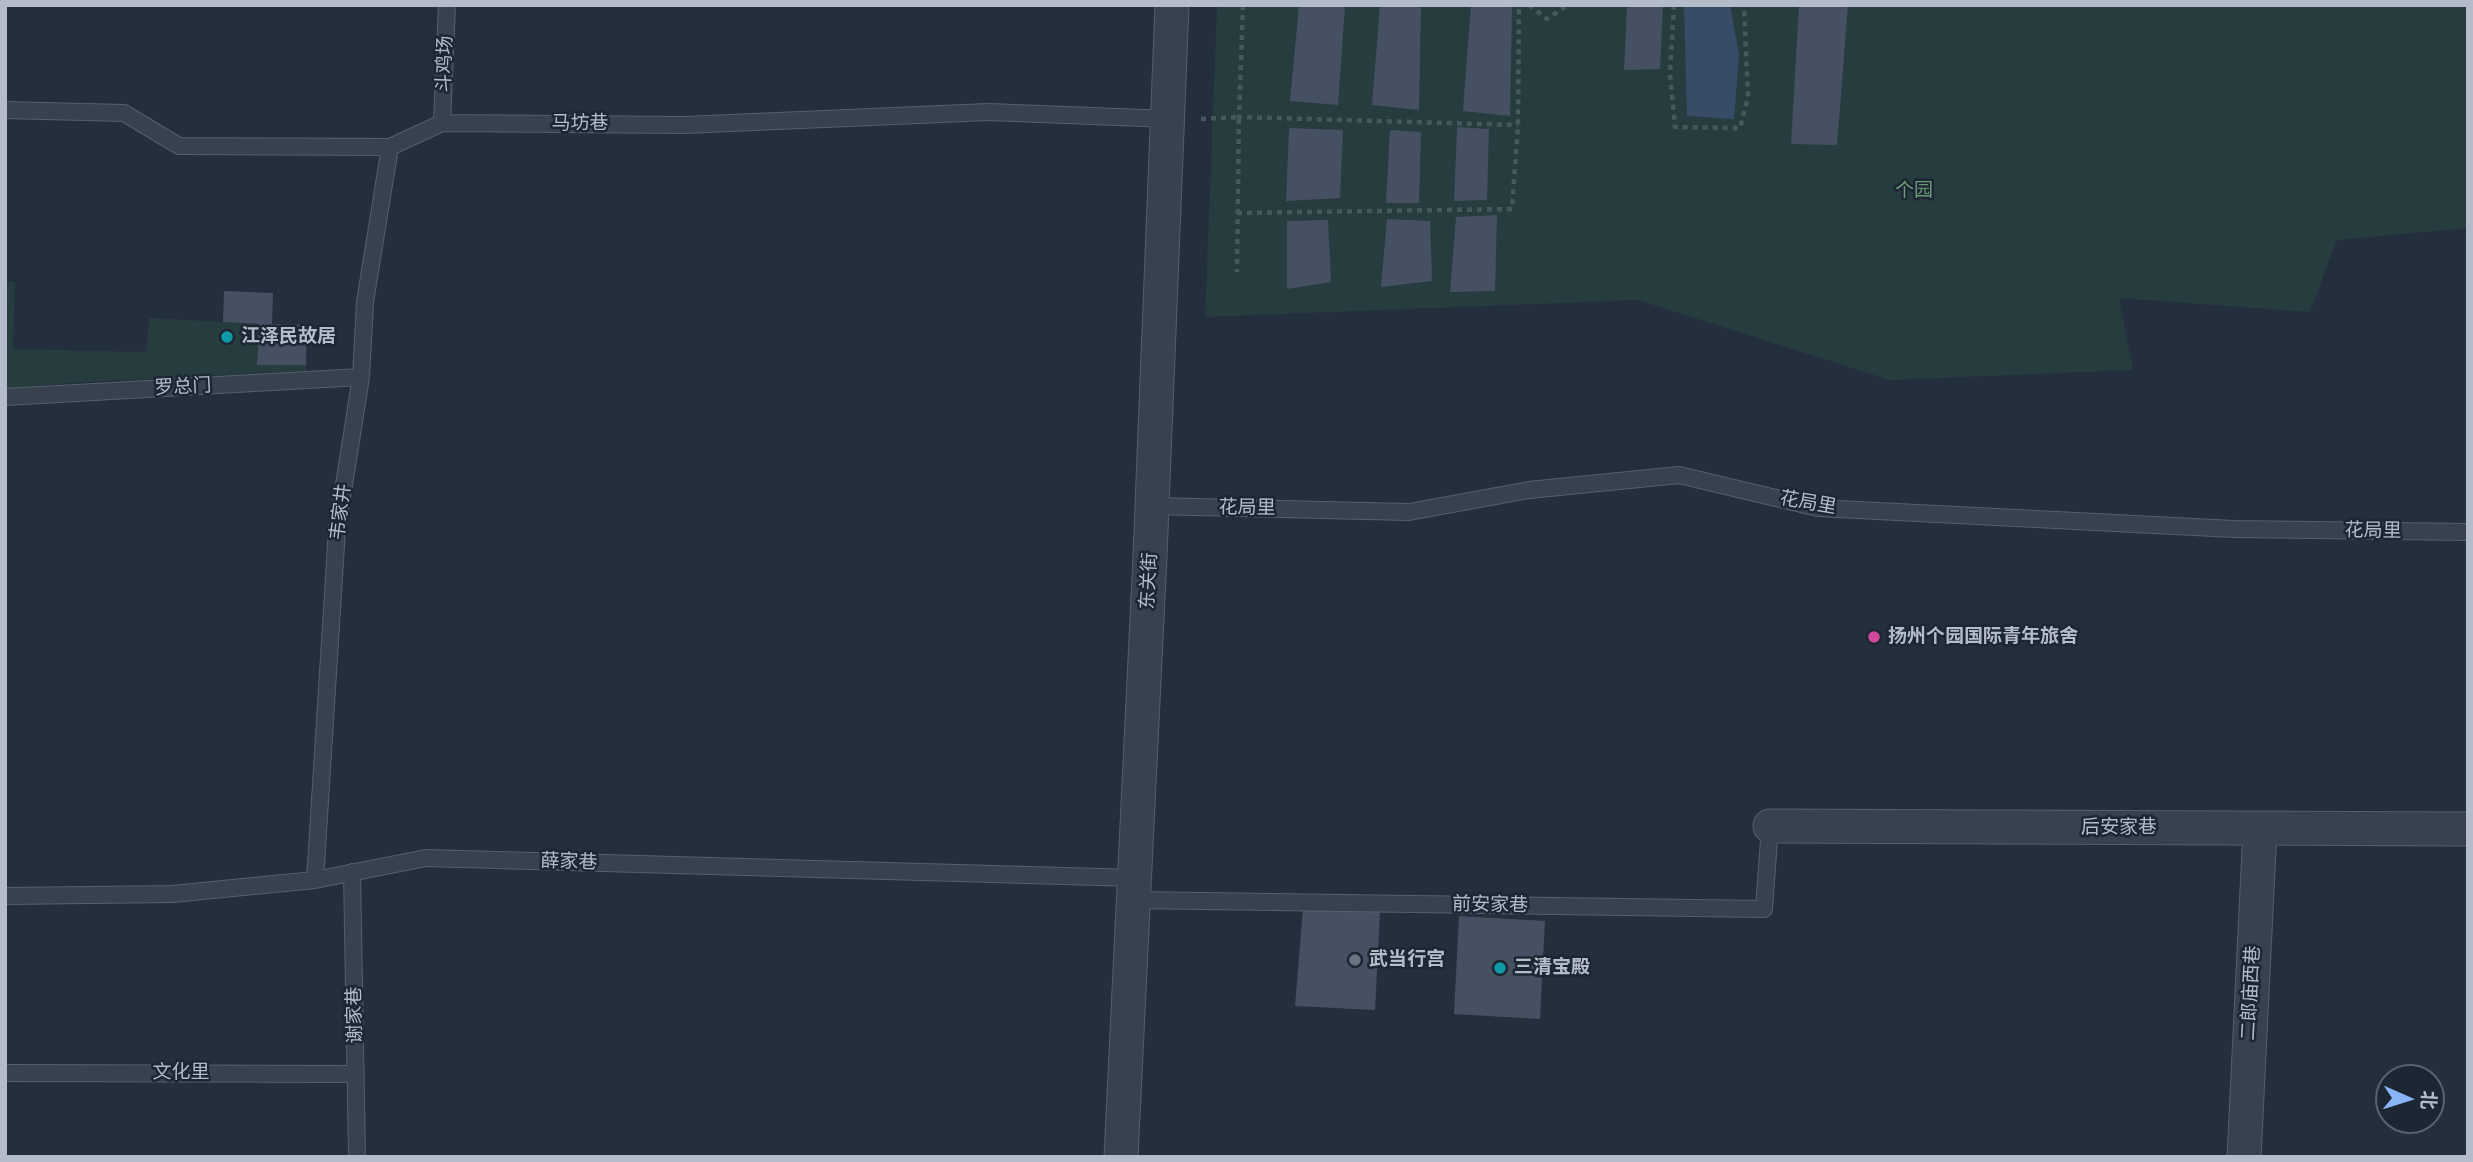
<!DOCTYPE html>
<meta charset="utf-8">
<style>
body{margin:0}
#map{position:relative;width:2473px;height:1162px;overflow:hidden;background:#242f3e;font-family:"PT Sans","Noto Sans SC",sans-serif}
canvas{display:block}
.frame{position:absolute;inset:0;border:7px solid #b4bcc9;pointer-events:none}
.north{position:absolute;left:2375px;top:1064px;width:70px;height:70px;box-sizing:border-box;background:#1d2633;border:2px solid #59626f;border-radius:50%;rotate:93deg;font-size:19px;font-weight:700;line-height:28px;text-align:center;color:#b4bcc9}
.north::after{content:'';display:block;margin:auto;width:24px;height:32px;background:#8ab4f8;clip-path:polygon(50% 0,100% 100%,50% 72%,0 100%)}
</style>
<div id="map">
<canvas width="2473" height="1162"></canvas>
<div class="frame"></div>
<div class="north">北</div>
</div>
<script>
const g = document.querySelector('canvas').getContext('2d');
g.lineJoin = 'round';
function paint(path, color) { g.fillStyle = color; g.fill(path, 'evenodd'); }
const toPath = rows => new Path2D(rows.map(r => 'M' + r).join(''));
function stroke(path, color, width, dash) { g.strokeStyle = color; g.lineWidth = width; g.lineCap = dash ? 'butt' : 'round'; g.setLineDash(dash || []); g.stroke(path); }
function write(font, color, halo, rows, align = 'center') {
  g.font = font + ' "PT Sans","Noto Sans SC",sans-serif'; g.lineWidth = 5; g.setLineDash([]); g.textBaseline = 'middle'; g.strokeStyle = halo; g.fillStyle = color; for (const [text, x, y, turn = 0] of rows) {
    g.save(); g.translate(x, y); g.rotate((+turn || 0) * Math.PI / 180); g.textAlign = isNaN(turn) ? turn : align; if (halo) g.strokeText(text, 0, 0); g.fillText(text, 0, 0); g.restore();
  }
}
const green = toPath([
 [1217,5,2468,5,2468,228,2337,240,2310,312,2119,298,2133,370,1890,380,1638,300,1205,317],
 [5,282,15,282,13,349,146,352,149,318,259,324,257,364,306,365,306,371,66,383,5,390]
]);
const water = toPath([
 [1684,5,1730,5,1739,54,1734,119,1687,116]
]);
const building = toPath([
 [1299,5,1345,5,1338,105,1290,101],
 [1380,5,1421,5,1419,110,1372,105],
 [1471,5,1512,5,1510,116,1463,111],
 [1627,5,1663,5,1660,69,1624,70],
 [1799,5,1848,5,1837,145,1791,144],
 [1457,127,1489,129,1487,200,1454,201],
 [1289,128,1343,130,1340,198,1286,201],
 [1390,130,1421,132,1419,203,1386,203],
 [1497,215,1495,291,1450,292,1456,217],
 [1387,219,1430,221,1432,281,1381,287],
 [1328,220,1331,282,1287,289,1287,221],
 [224,291,273,293,272,324,307,325,306,365,257,365,259,324,223,322],
 [1303,908,1380,912,1375,1010,1295,1006],
 [1459,916,1545,921,1540,1019,1454,1014]
]);
const path = toPath([
 [1243,5,1239,117,1518,125],
 [1529,5,1547,19,1568,5],
 [1674,5,1670,74,1675,127,1740,128,1748,97,1744,5],
 [1201,119,1239,117,1237,272],
 [1237,213,1512,209,1518,125,1519,5]
]);
const lane = toPath([
 [5,110,124,113,179,146,390,147,442,123,684,125,988,112,1169,119],
 [442,123,447,5],
 [5,397,361,377],
 [1152,506,1409,512,1529,490,1679,475,1818,508,2234,529,2468,532],
 [352,872,357,1157],
 [315,880,337,529,361,377,365,302,390,147],
 [5,896,172,894,315,880,426,858,1135,878],
 [1133,900,1764,909,1770,826],
 [5,1073,356,1074]
]);
const street = toPath([
 [1770,826,2468,829],
 [1121,1157,1150,556,1172,5],
 [2244,1157,2260,829]
]);
const markers = [
 [227,337,7,"#0f9aa8"],
 [1874,637,7,"#d1479c"],
 [1355,960,7,"#6b7280"],
 [1500,968,7,"#0f9aa8"]
];
const streetNames = [
 ["斗鸡场",445,64,-88],
 ["马坊巷",580,124],
 ["罗总门",183,387,-3],
 ["花局里",1808,503,10],
 ["花局里",1247,508,1],
 ["韦家井",341,512,-83],
 ["花局里",2373,531,1],
 ["东关街",1149,581,-87],
 ["后安家巷",2119,828],
 ["薛家巷",569,862,2],
 ["前安家巷",1490,905,1],
 ["二郎庙西巷",2251,993,-87],
 ["谢家巷",355,1015,-91],
 ["文化里",181,1073]
];
const parkNames = [
 ["个园",1914,191]
];
const poiNames = [
 ["江泽民故居",241,337],
 ["扬州个园国际青年旅舍",1888,637],
 ["武当行宫",1369,960],
 ["三清宝殿",1514,968]
];
paint(green, '#263c3f');
paint(water, '#394c67');
paint(building, '#455162');
stroke(lane, '#565f6c', 18);
stroke(street, '#565f6c', 35);
stroke(path, '#44595c', 4.5, [5, 5]);
stroke(lane, '#38414e', 16);
stroke(street, '#38414e', 33);
for (const [x, y, r, color] of markers) { const dot = new Path2D(); dot.arc(x, y, r, 0, 2 * Math.PI); g.fillStyle = color; g.fill(dot); stroke(dot, '#1d2633', 2.5); }
write('19px', '#b4bcc9', '#1d2633', streetNames);
write('19px', '#6b9a76', '#1d2633', parkNames);
write('bold 19px', '#b4bcc9', '#1d2633', poiNames, 'left');
</script>
